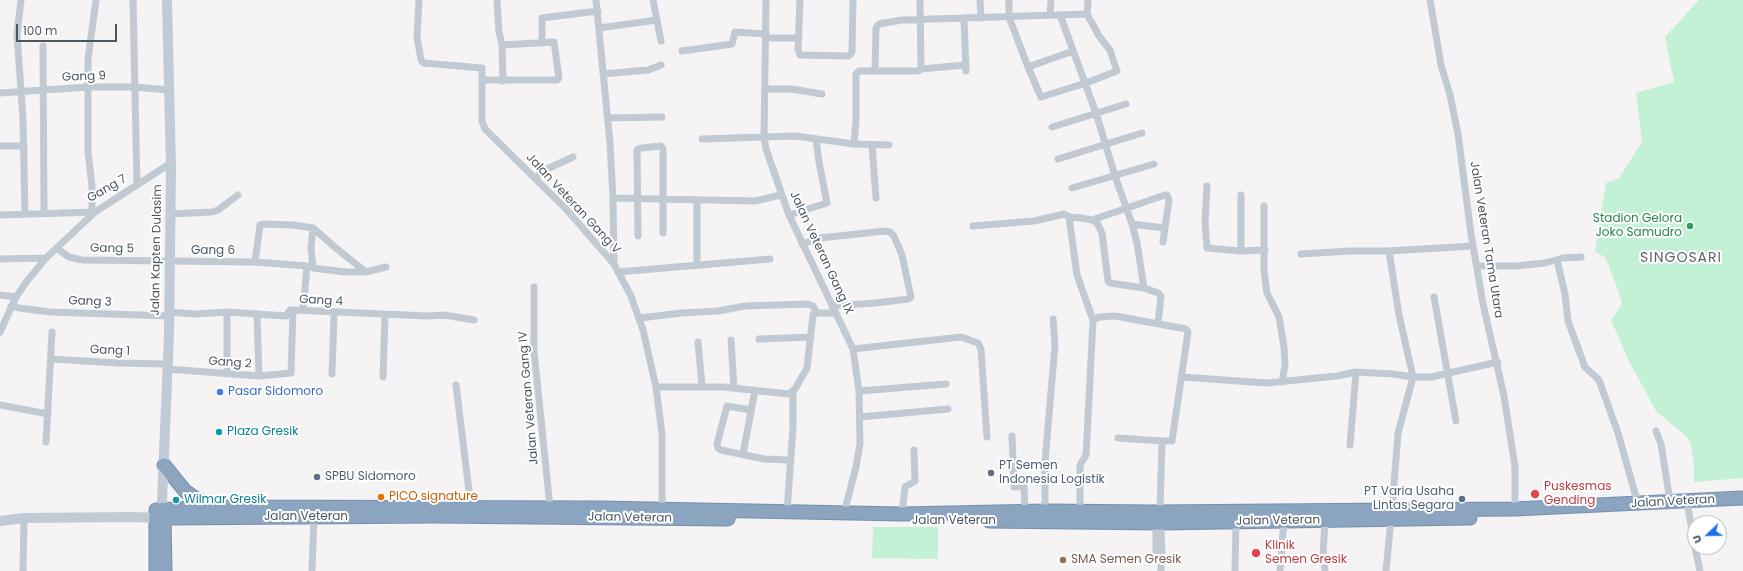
<!DOCTYPE html>
<style>
body{margin:0}
#map{position:relative;width:1743px;height:571px;overflow:hidden;background:#f5f3f3;font-family:Poppins,sans-serif}
canvas{display:block}
.north{position:absolute;left:1687px;top:515px;width:40px;height:40px;box-sizing:border-box;background:#fff;border:1px solid #b7bbc0;border-radius:50%;rotate:248deg;font-size:11px;font-weight:700;line-height:16px;text-align:center;color:#4a5661}
.north::after{content:'';display:block;margin:auto;width:14px;height:18px;background:#1a73e8;clip-path:polygon(50% 0,100% 100%,50% 72%,0 100%)}
.scale{position:absolute;left:16px;top:24px;width:101px;height:18px;box-sizing:border-box;border:2px solid #4a5661;border-top:0;padding-left:5px;font-size:12px;line-height:14px;white-space:nowrap;color:#4a5661;-webkit-text-stroke:3px #fff;paint-order:stroke}
</style>
<div id="map">
<canvas width="1743" height="571"></canvas>
<div class="north">U</div>
<div class="scale">100 m</div>
</div>
<script>
const g = document.querySelector('canvas').getContext('2d');
g.lineJoin = 'round';
function paint(path, color) { g.fillStyle = color; g.fill(path, 'evenodd'); }
const toPath = rows => new Path2D(rows.map(r => 'M' + r).join(''));
function stroke(path, color, width, dash) { g.strokeStyle = color; g.lineWidth = width; g.lineCap = dash ? 'butt' : 'round'; g.setLineDash(dash || []); g.stroke(path); }
function write(font, color, halo, rows, align = 'center') {
  g.font = font + ' Poppins,sans-serif'; g.lineWidth = 4; g.setLineDash([]); g.textBaseline = 'middle'; g.strokeStyle = halo; g.fillStyle = color; for (const [text, x, y, turn = 0] of rows) {
    g.save(); g.translate(x, y); g.rotate((+turn || 0) * Math.PI / 180); g.textAlign = isNaN(turn) ? turn : align; if (halo) g.strokeText(text, 0, 0); g.fillText(text, 0, 0); g.restore();
  }
}
const green = toPath([
 [1699,0,1743,0,1743,478,1694,482,1694,466,1691,445,1687,437,1656,411,1629,361,1611,320,1622,304,1618,290,1605,257,1595,252,1606,183,1619,178,1642,142,1636,93,1674,82,1665,37],
 [873,527,938,527,938,559,872,558]
]);
const street = toPath([
 [21,0,17,34,23,120,25,214],
 [133,0,137,185],
 [419,0,417,37,421,60,424,63,482,68,482,121,485,129,566,209,614,264,631,296,643,330,656,387,662,434,662,509],
 [497,0,499,32,502,45,503,81],
 [596,0,610,143,613,198,614,264],
 [653,0,661,41],
 [766,0,764,137,766,149,789,215,853,349,859,391,860,444,856,467,844,513],
 [800,0,798,49,800,55,849,56,852,52,853,0],
 [980,0,981,18],
 [1009,0,1009,17,1028,67,1073,51],
 [1430,0,1441,65,1450,95,1458,134,1471,234,1483,304,1504,396,1515,467,1515,509],
 [1050,15,1051,0],
 [1060,15,1096,113,1115,176,1132,224,1137,243,1144,288,1158,293,1161,296,1158,323],
 [964,18,966,71],
 [599,28,657,20],
 [766,38,799,38],
 [542,43,542,18,598,11],
 [43,46,44,213],
 [682,51,732,44,735,32,766,34],
 [1028,67,1041,97,1086,83,1117,71,1110,50,1099,36,1087,14],
 [921,69,965,65],
 [875,71,918,71,921,69,920,0],
 [603,74,648,70,661,65],
 [483,80,557,80,559,78,554,42,502,45],
 [765,89,791,89,822,94],
 [0,93,88,87,134,87,169,90],
 [608,118,662,117],
 [1052,127,1126,104],
 [702,139,795,136,854,144,856,120,856,74,859,71,875,71,876,28,879,24,902,20,1087,14,1088,0],
 [854,144,889,145],
 [872,145,876,198],
 [0,146,24,146],
 [1058,159,1142,133],
 [535,178,545,170,573,157],
 [1207,186,1205,222,1207,248,1241,251,1265,250],
 [1072,188,1154,164],
 [1241,195,1241,251],
 [613,198,755,201,781,195],
 [697,200,697,265],
 [1264,206,1264,271,1267,293,1279,317,1284,347,1285,365,1282,382],
 [92,212,92,186,88,152,88,59,96,0],
 [171,214,212,212,218,210,238,195],
 [0,215,95,212,171,163],
 [789,215,827,203,819,162,816,139],
 [1069,217,1077,275,1093,320],
 [1092,220,1097,223,1102,233,1108,281,1110,283,1144,288],
 [1132,224,1164,228],
 [973,226,1034,221,1064,214,1069,217,1081,218,1092,220,1165,195,1167,195,1169,200,1163,242],
 [313,228,311,248,313,268,345,272,366,272,386,267],
 [638,236,637,150,641,148,661,146,663,149,663,233],
 [802,244,820,238,885,231,890,232,894,236,902,255,911,297,908,299,875,303,832,306],
 [56,248,69,257,82,260,255,262,307,266],
 [1389,251,1399,315,1413,377,1398,433,1392,510],
 [1301,254,1350,251,1389,251,1473,246],
 [0,259,46,258],
 [1557,260,1565,294,1568,321,1585,367,1599,380,1618,433,1638,504],
 [255,262,260,225,264,224,293,225,313,228,337,249,366,272],
 [1477,266,1516,266,1545,263,1563,258,1581,257],
 [618,272,770,259],
 [534,287,534,351,550,507],
 [0,295,16,297],
 [1434,297,1456,421],
 [11,306,19,308,50,312,169,316],
 [303,310,307,266,310,267],
 [169,312,194,314,227,312,286,316,290,310,293,310,427,316,444,315,474,320],
 [227,312,227,374],
 [257,314,259,376],
 [640,318,681,313,718,311,745,306,808,304,813,306,817,313],
 [0,332,16,297,27,281,46,258,95,212],
 [759,339,811,337],
 [731,340,734,388],
 [698,342,702,386],
 [853,349,961,337,978,343,981,349,987,437],
 [52,359,117,363,167,364],
 [167,369,259,376,291,373,293,310],
 [332,374,334,313],
 [383,377,385,315],
 [1182,377,1267,383,1337,376,1356,372,1393,374,1413,377,1431,377,1498,362],
 [456,385,471,507],
 [656,387,723,387,789,394,795,389,807,368,813,315,817,313,836,313],
 [859,391,946,384],
 [0,405,48,414],
 [751,410,727,406,717,444,718,448,721,450,764,459,789,460],
 [860,417,948,409],
 [1656,431,1661,444,1670,501],
 [1012,436,1014,487,1024,486,1025,512],
 [1118,438,1162,441],
 [46,442,52,332],
 [1350,445,1356,372],
 [743,454,755,390],
 [1688,508,1695,545],
 [1045,511,1045,462,1055,345,1053,319],
 [787,512,793,427,793,392],
 [1080,512,1080,465,1086,455,1087,438,1093,320,1099,317,1115,316,1186,329,1188,332,1172,441,1162,441,1160,512,1162,552,1161,562,1161,571],
 [902,514,905,487,915,481,914,450],
 [1325,520,1323,555,1325,571],
 [1156,521,1156,552,1160,562],
 [1695,547,1700,571],
 [23,571,24,518],
 [312,571,314,517],
 [1235,571,1236,521],
 [1280,571,1284,520],
 [1386,571,1391,519]
]);
const secondary = toPath([
 [164,510,162,501,169,335,171,168,167,0],
 [0,521,24,518,134,517,156,518]
]);
const highway = toPath([
 [164,465,185,491,195,498,212,506],
 [164,518,165,571],
 [167,518,435,516,728,519],
 [989,521,1161,523,1470,518],
 [156,571,156,510,213,507,601,508,902,514,1045,511,1155,512,1515,509,1743,498]
]);
const markers = [
 [1690,226,4,"#2e9e5b"],
 [220,392,4,"#3f7fe0"],
 [219,432,4,"#0f9aa8"],
 [991,473,4,"#5c6f8a"],
 [317,477,4,"#5c6f8a"],
 [1535,494,5,"#e0444e"],
 [381,497,4,"#e8710a"],
 [1462,499,4,"#5c6f8a"],
 [176,500,4,"#0f9aa8"],
 [1256,553,5,"#e0444e"],
 [1063,560,4,"#8d6e63"]
];
const streetNames = [
 ["Gang 9",84,77,-2],
 ["Gang 7",107,189,-30],
 ["Jalan Veteran Gang V",573,204,47],
 ["Jalan Veteran Tama Utara",1486,240,81],
 ["Gang 5",112,249,1],
 ["Jalan Kapten Dulasim",157,250,-89],
 ["Gang 6",213,251],
 ["Jalan Veteran Gang IX",821,253,65],
 ["Gang 4",321,301,3],
 ["Gang 3",90,302,2],
 ["Gang 1",110,351,3],
 ["Gang 2",230,363,4],
 ["Jalan Veteran Gang IV",529,398,-95],
 ["Jalan Veteran",1673,502,-3],
 ["Jalan Veteran",306,517],
 ["Jalan Veteran",630,518,1],
 ["Jalan Veteran",954,521],
 ["Jalan Veteran",1278,521,-1]
];
const leisureNames = [
 ["Stadion Gelora",1682,219],
 ["Joko Samudro",1682,233]
];
const shopNames = [
 ["Pasar Sidomoro",228,392]
];
const cultureNames = [
 ["Plaza Gresik",227,432],
 ["Wilmar Gresik",184,500]
];
const serviceNames = [
 ["PT Semen",999,466],
 ["Indonesia Logistik",999,480],
 ["SPBU Sidomoro",325,477],
 ["PT Varia Usaha",1454,492,"right"],
 ["Lintas Segara",1454,506,"right"]
];
const healthNames = [
 ["Puskesmas",1544,487],
 ["Gending",1544,501],
 ["Klinik",1265,546],
 ["Semen Gresik",1265,560]
];
const foodNames = [
 ["PICO signature",389,497]
];
const educationNames = [
 ["SMA Semen Gresik",1071,560]
];
const quarterNames = [
 ["SINGOSARI",1681,258]
];
paint(green, '#c3f1d5');
stroke(highway, '#7690ad', 15);
stroke(street, '#c1cad2', 7);
stroke(secondary, '#c1cbd6', 10);
stroke(highway, '#8ba5c1', 13);
for (const [x, y, r, color] of markers) { const dot = new Path2D(); dot.arc(x, y, r, 0, 2 * Math.PI); g.fillStyle = color; g.fill(dot); stroke(dot, '#fff', 1.5); }
write('12px', '#4a5661', '#fff', streetNames);
write('12px', '#27864d', '#fff', leisureNames, 'right');
write('12px', '#366cbe', '#fff', shopNames, 'left');
write('12px', '#0d838f', '#fff', cultureNames, 'left');
write('12px', '#4e5e75', '#fff', serviceNames, 'left');
write('12px', '#be3a42', '#fff', healthNames, 'left');
write('12px', '#c56008', '#fff', foodNames, 'left');
write('12px', '#785e54', '#fff', educationNames, 'left');
g.letterSpacing = '1px';
write('14px', '#5f6368', '#fff', quarterNames);
g.letterSpacing = '0px';
</script>
